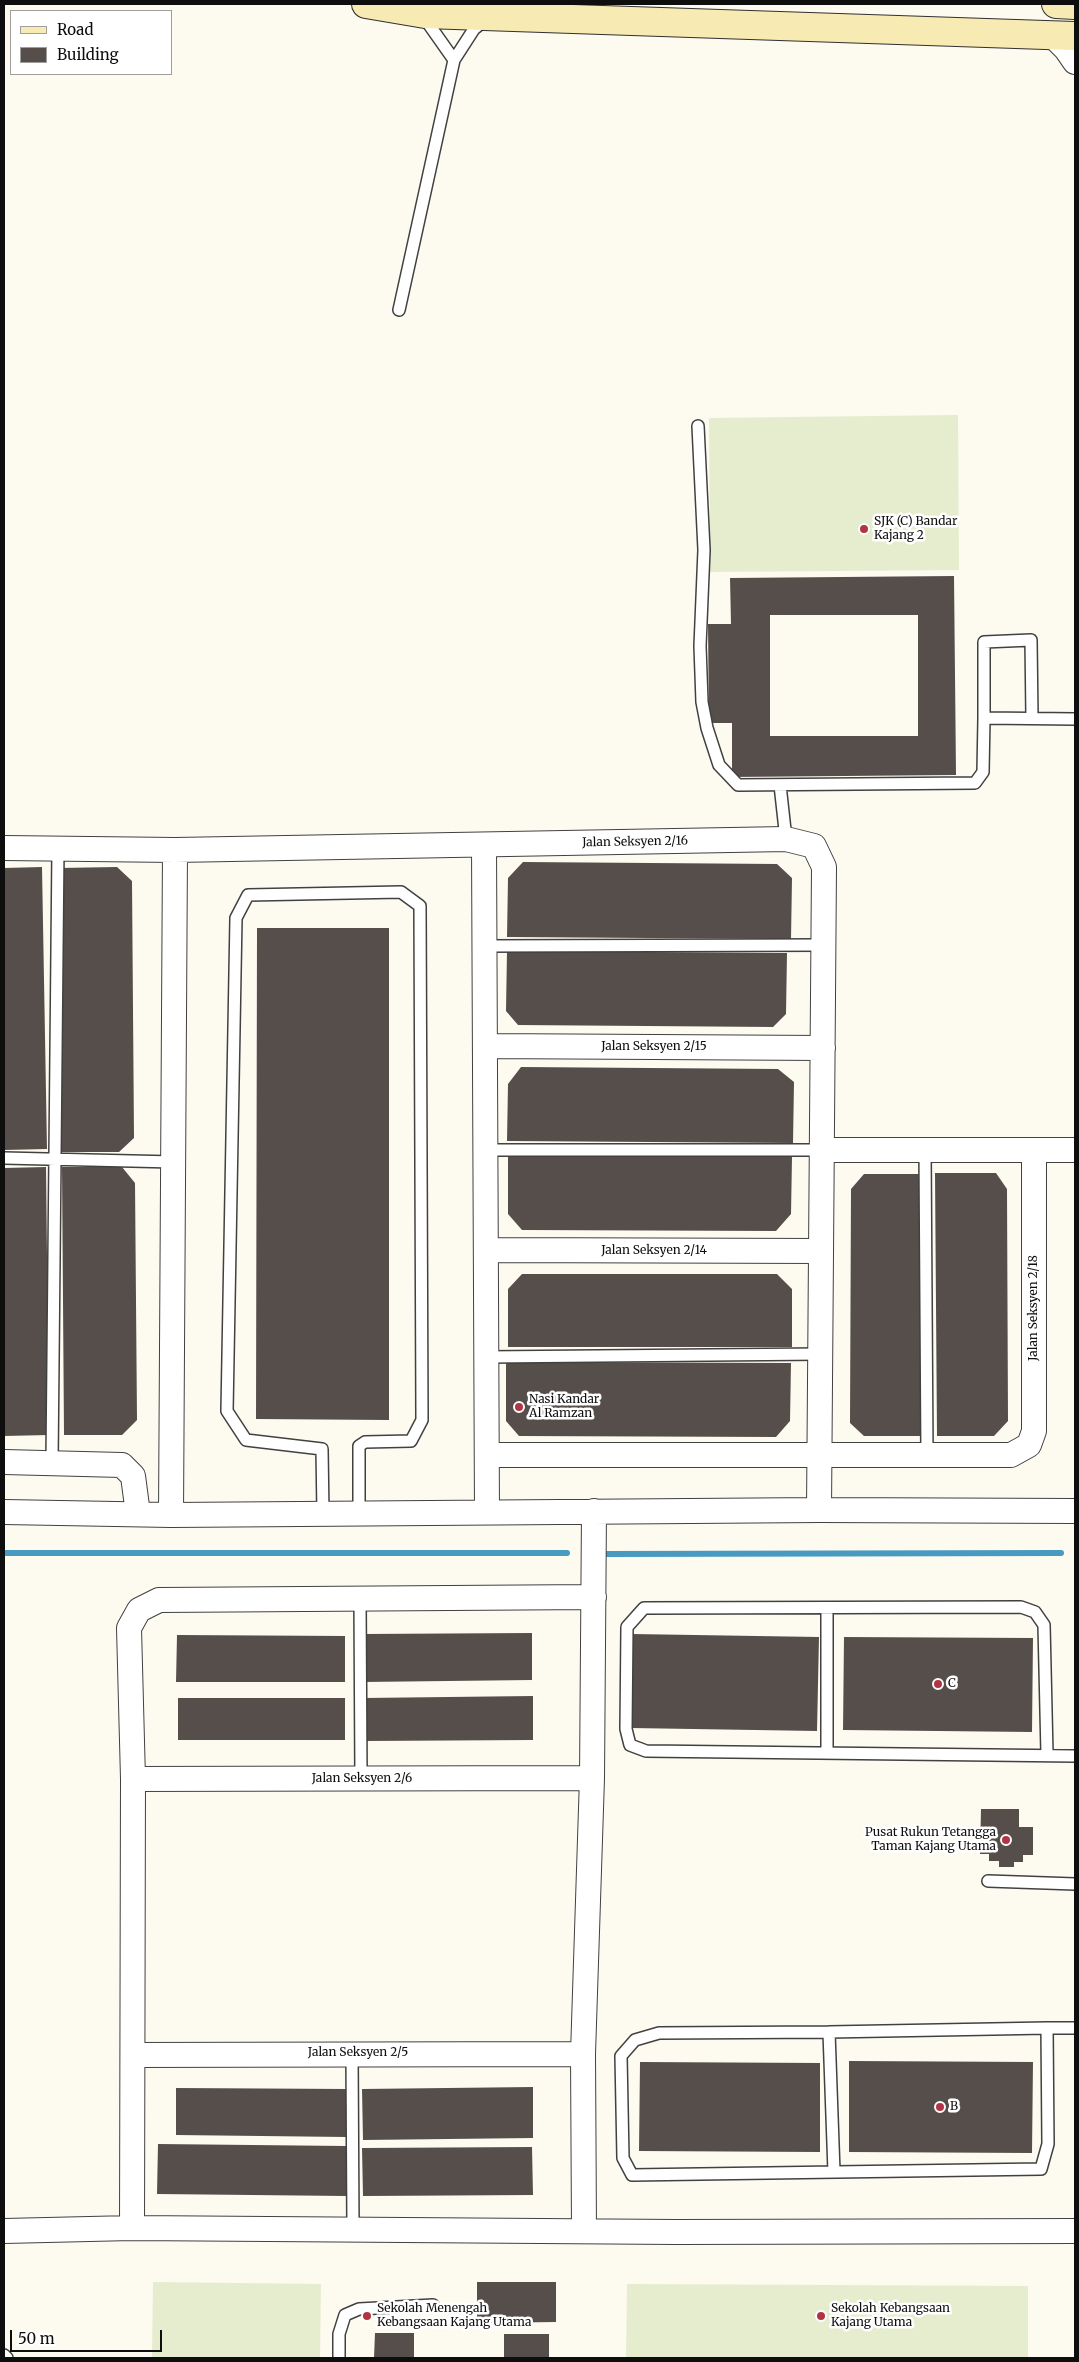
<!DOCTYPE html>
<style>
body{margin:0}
#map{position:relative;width:1079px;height:2362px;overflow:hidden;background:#fdfaf0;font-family:Merriweather,serif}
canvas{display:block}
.frame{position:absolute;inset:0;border:5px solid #0e0e0e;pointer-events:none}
.legend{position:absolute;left:10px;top:10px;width:162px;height:65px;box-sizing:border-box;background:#fff;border:1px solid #9f9f9f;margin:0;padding:6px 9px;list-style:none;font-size:15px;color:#0e0e0e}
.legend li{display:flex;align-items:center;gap:10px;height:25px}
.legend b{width:25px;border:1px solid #9f9f9f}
.scale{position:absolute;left:10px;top:2330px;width:152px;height:22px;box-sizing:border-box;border:2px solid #0e0e0e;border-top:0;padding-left:6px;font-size:15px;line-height:18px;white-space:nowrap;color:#0e0e0e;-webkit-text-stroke:4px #fff;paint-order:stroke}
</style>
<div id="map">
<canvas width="1079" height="2362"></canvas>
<div class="frame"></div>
<ul class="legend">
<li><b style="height:6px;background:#f7eab2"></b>Road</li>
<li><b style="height:14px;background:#564e4b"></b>Building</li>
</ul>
<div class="scale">50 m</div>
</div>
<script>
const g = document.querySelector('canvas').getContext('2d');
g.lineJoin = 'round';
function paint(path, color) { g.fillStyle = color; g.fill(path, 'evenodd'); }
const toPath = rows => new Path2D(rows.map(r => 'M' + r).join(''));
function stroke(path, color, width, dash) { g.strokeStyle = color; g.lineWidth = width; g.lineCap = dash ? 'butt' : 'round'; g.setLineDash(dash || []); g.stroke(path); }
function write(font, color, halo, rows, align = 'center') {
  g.font = font + ' Merriweather,serif'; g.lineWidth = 5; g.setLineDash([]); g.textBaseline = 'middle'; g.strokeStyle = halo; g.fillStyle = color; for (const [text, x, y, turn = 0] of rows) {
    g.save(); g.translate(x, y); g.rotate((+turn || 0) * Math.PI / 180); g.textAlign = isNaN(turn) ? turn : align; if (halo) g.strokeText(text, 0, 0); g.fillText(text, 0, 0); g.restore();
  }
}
const pitch = toPath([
 [958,415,959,570,710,572,709,418],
 [153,2282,321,2284,320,2358,152,2358],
 [627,2284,1028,2286,1028,2358,626,2358]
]);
const stream = toPath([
 [4,1553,567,1553],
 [605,1554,1061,1553]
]);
const building = toPath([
 [954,576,956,775,732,777,732,723,709,723,708,624,731,624,730,578],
 [770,615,918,615,918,736,770,736],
 [523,862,777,864,792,878,791,939,507,937,508,878],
 [42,867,47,1149,4,1150,4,868],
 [117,867,132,881,134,1138,119,1152,62,1152,59,868],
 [257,928,389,928,389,1420,256,1419],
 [507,951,787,953,786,1014,773,1027,518,1025,506,1011],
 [521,1067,778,1069,794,1082,793,1143,507,1141,508,1084],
 [508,1156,792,1157,791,1214,776,1231,522,1230,508,1214],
 [46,1167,49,1435,4,1436,4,1168],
 [62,1167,122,1167,135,1183,137,1420,122,1435,64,1435],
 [935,1173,996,1173,1007,1189,1008,1421,994,1436,937,1436],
 [864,1174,921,1174,920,1436,864,1436,850,1423,851,1189],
 [522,1274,777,1274,792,1289,792,1347,508,1347,508,1289],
 [506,1362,791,1363,790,1421,776,1437,519,1436,506,1421],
 [532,1633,532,1680,363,1682,363,1634],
 [632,1634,819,1637,817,1731,631,1728],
 [177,1635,345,1636,345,1682,176,1682],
 [844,1637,1033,1638,1032,1732,843,1730],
 [533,1696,533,1740,364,1741,364,1698],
 [178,1698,345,1698,345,1740,178,1740],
 [981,1809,1019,1809,1019,1827,1033,1827,1033,1855,1023,1855,1023,1862,1014,1862,1014,1867,999,1867,999,1861,989,1861,989,1854,980,1854],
 [849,2061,1033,2062,1032,2153,849,2152],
 [640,2062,820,2063,820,2152,639,2151],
 [533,2087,533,2138,363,2140,362,2089],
 [176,2088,347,2089,346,2137,176,2135],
 [158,2144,346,2146,346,2196,157,2194],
 [532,2147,533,2195,363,2196,362,2148],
 [477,2282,556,2282,556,2322,477,2323],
 [375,2333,414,2333,414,2358,374,2358],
 [504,2334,549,2334,549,2358,504,2358]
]);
const service = toPath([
 [423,16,454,60],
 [399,310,454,60,474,29,485,20],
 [698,426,704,550,700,646,702,702,707,728,719,765,738,785,975,783,983,772,984,718,1075,719],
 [984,718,984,642,1031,640,1032,718],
 [780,785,786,839],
 [484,946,824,945],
 [485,1150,822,1150],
 [925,1150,927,1455],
 [4,1158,174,1162],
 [486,1357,821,1354],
 [52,1462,58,848],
 [323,1514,322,1449,246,1440,227,1411,236,918,248,895,401,892,420,906,422,1420,411,1441,365,1442,359,1446,359,1513],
 [360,1600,361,1779],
 [827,1752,827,1609],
 [1047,1754,1044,1625,1035,1612,1021,1607,644,1608,627,1627,626,1729,630,1745,646,1751,1075,1756],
 [988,1881,1075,1884],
 [1047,2028,1048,2144,1041,2169,632,2175,623,2158,621,2056,635,2040,659,2033,829,2032,1047,2028,1075,2028],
 [829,2032,834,2172],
 [352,2053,353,2229],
 [4,2355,7,2358],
 [339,2358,339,2334,345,2315,359,2309,433,2305]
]);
const minor = toPath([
 [1052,35,1066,49,1075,62],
 [484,845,487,1512],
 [4,848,175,850,786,839,814,846,824,867,819,1510],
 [485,1046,823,1048],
 [822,1150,1075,1150],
 [486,1250,821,1251],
 [487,1455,1011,1455,1029,1445,1034,1431,1034,1150],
 [4,1462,122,1465,133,1476,138,1514],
 [4,1512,171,1515,819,1510,1075,1511],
 [171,1515,175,850],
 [133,1779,592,1778],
 [133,2055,583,2054],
 [132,2228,133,1779,129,1628,139,1610,159,1600,594,1597],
 [4,2231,132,2228,677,2232,1075,2231],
 [584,2231,583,2054,592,1778,594,1511]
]);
const secondary = toPath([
 [366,4,425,14,1075,36],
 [1056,4,1075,5]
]);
const markers = [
 [864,529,5,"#b03444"],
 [519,1407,5,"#b03444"],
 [938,1684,5,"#b03444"],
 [1006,1840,5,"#b03444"],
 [940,2107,5,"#b03444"],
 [367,2316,5,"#b03444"],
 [821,2316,5,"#b03444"]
];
const poiNames = [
 ["SJK (C) Bandar",874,522],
 ["Kajang 2",874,536],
 ["Nasi Kandar",529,1400],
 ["Al Ramzan",529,1414],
 ["C",948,1684],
 ["Pusat Rukun Tetangga",996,1833,"right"],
 ["Taman Kajang Utama",996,1847,"right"],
 ["B",950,2107],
 ["Sekolah Menengah",377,2309],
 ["Kebangsaan Kajang Utama",377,2323],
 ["Sekolah Kebangsaan",831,2309],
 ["Kajang Utama",831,2323]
];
const streetNames = [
 ["Jalan Seksyen 2/16",635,842,-1],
 ["Jalan Seksyen 2/15",654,1047],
 ["Jalan Seksyen 2/14",654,1251],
 ["Jalan Seksyen 2/18",1034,1308,-90],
 ["Jalan Seksyen 2/6",362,1779],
 ["Jalan Seksyen 2/5",358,2053]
];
paint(pitch, '#e5edce');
stroke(stream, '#489ac0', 6);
paint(building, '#564e4b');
stroke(service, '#414141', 14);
stroke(minor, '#414141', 26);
stroke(secondary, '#303030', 30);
stroke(service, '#fff', 11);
stroke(minor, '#fff', 24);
stroke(secondary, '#f7eab2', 28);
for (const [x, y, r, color] of markers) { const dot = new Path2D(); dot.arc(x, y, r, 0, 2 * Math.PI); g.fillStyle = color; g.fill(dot); stroke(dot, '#fff', 2); }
write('12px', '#0e0e0e', '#fff', poiNames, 'left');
write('12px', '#0e0e0e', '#fff', streetNames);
</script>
